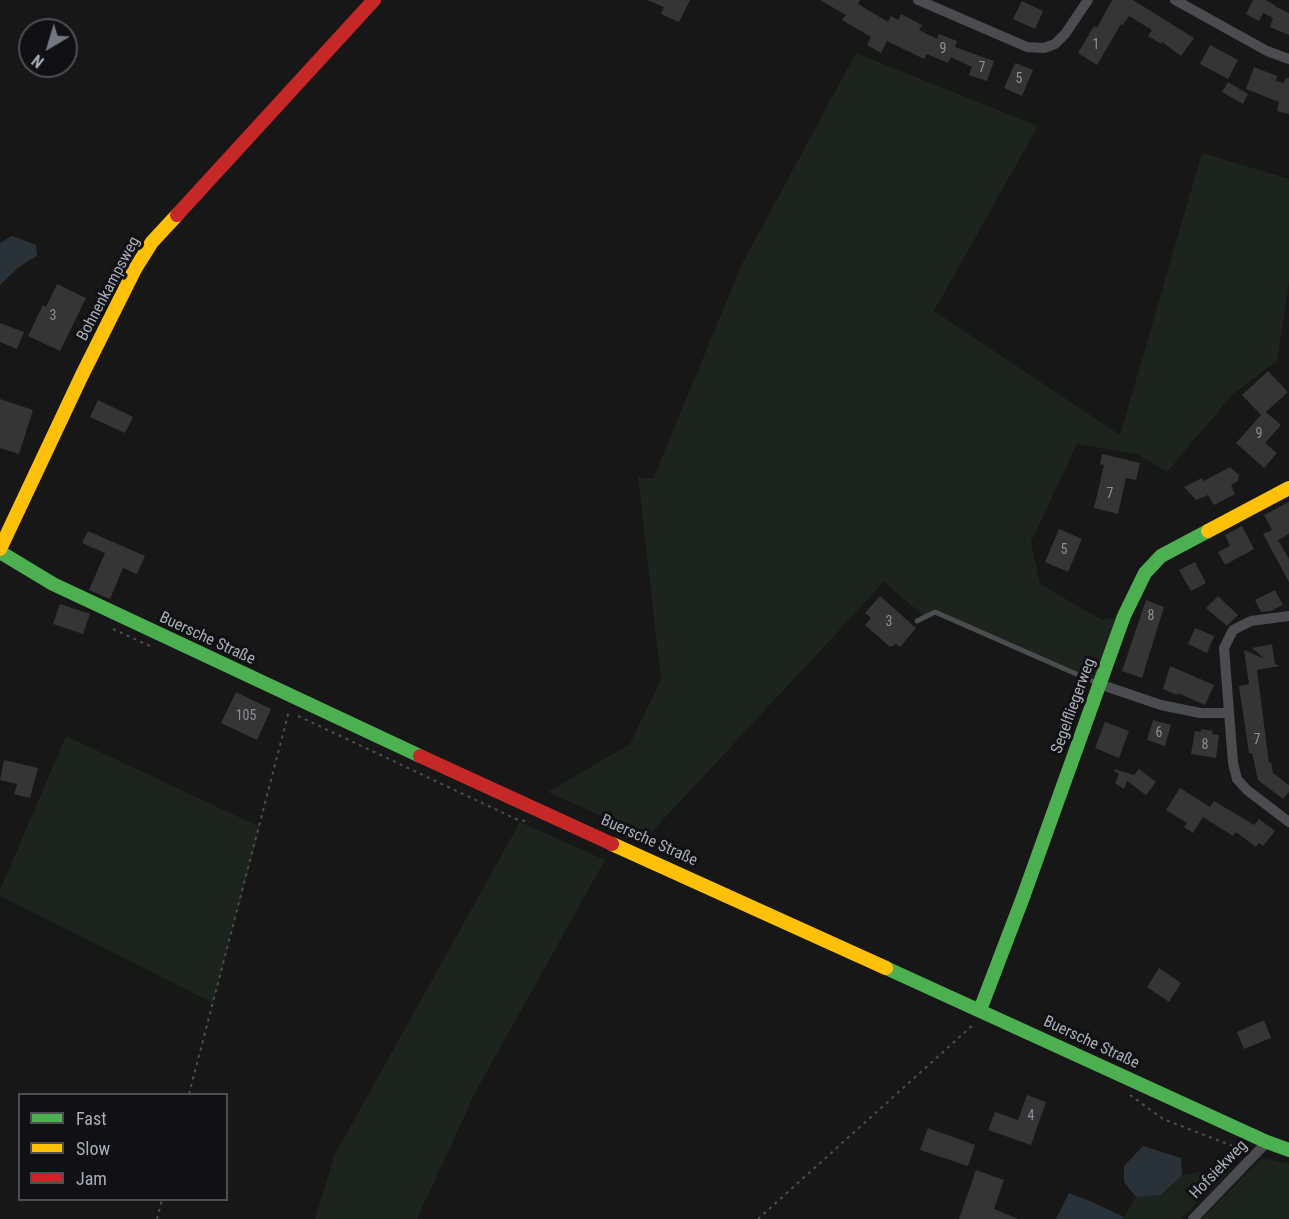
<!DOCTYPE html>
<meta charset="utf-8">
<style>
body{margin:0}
#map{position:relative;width:1289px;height:1219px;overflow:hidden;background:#171717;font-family:"Roboto Condensed",sans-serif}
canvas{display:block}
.legend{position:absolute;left:18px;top:1093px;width:210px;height:108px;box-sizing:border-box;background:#111113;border:2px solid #4d4f55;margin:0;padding:8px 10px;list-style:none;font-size:18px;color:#a8adb8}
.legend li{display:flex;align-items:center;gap:12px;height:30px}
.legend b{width:30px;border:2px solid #4d4f55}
.north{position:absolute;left:18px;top:18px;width:60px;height:60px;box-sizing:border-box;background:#111113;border:2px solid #4d4f55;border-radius:50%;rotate:218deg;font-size:16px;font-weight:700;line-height:24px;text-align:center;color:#a8adb8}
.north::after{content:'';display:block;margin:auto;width:21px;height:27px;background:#757880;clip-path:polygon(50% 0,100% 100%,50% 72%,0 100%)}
</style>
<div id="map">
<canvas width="1289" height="1219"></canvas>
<ul class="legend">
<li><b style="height:8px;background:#4caf50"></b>Fast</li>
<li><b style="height:8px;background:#ffc107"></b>Slow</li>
<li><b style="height:8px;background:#c62828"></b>Jam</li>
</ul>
<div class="north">N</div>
</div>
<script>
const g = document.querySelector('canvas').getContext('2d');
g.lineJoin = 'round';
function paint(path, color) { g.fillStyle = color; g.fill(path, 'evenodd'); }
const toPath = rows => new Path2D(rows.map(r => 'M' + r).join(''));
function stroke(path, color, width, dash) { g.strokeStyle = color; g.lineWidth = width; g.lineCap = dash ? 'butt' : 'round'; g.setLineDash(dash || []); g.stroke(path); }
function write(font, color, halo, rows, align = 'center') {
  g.font = font + ' "Roboto Condensed",sans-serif'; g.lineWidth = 6; g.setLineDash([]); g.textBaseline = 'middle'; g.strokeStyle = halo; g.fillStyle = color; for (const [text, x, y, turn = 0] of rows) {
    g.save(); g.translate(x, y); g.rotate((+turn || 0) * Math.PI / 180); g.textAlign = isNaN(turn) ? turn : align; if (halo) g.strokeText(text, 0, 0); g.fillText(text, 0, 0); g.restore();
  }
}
const green = toPath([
 [856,53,1038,126,934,311,1120,435,1202,153,1289,179,1289,282,1277,361,1232,395,1167,472,1137,454,1077,444,1031,542,1040,584,1102,620,1124,616,1099,684,935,612,925,617,884,582,647,837,548,792,630,744,661,679,638,477,653,479,742,264],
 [66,736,260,827,213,1003,0,896,0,890],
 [520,822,605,860,476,1091,417,1219,315,1219,334,1156],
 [1262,1158,1289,1164,1289,1219,1201,1219],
 [1233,1167,1181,1219,1122,1219,1136,1197,1161,1195,1182,1175]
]);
const water = toPath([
 [12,236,36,245,37,256,20,266,0,285,0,243],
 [1143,1146,1181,1158,1182,1175,1161,1195,1136,1197,1124,1182,1124,1166],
 [1069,1193,1092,1202,1124,1217,1122,1219,1056,1219]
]);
const building = toPath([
 [647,0,690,0,679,22,661,14,664,7],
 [820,0,860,0,858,4,888,22,891,16,898,20,901,14,922,25,919,30,937,39,939,34,957,41,955,47,994,61,987,81,969,75,972,67,951,57,948,63,927,54,924,59,887,41,881,53,867,45,871,37,842,20,846,15],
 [1112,0,1133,0,1194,38,1181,56,1162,42,1161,44,1148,36,1152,30,1129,16,1123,25,1121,24,1097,65,1078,53,1094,26,1097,28],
 [1253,0,1266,0,1276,6,1276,7,1289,13,1289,35,1270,27,1273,18,1263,13,1259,21,1246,14],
 [1022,1,1043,11,1035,29,1013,19],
 [1210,45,1238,60,1228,79,1200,64],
 [1015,63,1033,70,1022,96,1004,88],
 [1254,67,1277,76,1276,81,1284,83,1286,78,1289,78,1289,114,1277,111,1279,102,1246,89],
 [1228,82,1248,94,1243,104,1222,92],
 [57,284,86,298,60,351,28,336,43,305,46,307],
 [0,323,24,332,17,349,0,342],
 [1268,371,1288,392,1266,412,1281,425,1265,443,1277,453,1264,468,1236,443,1261,415,1242,395],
 [0,399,33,410,19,454,0,448],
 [98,400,133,417,125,433,90,417],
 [1102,454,1140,463,1136,480,1126,478,1118,514,1094,508,1104,465,1100,464],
 [1230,467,1239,475,1238,481,1231,485,1235,494,1214,505,1208,495,1196,500,1184,487,1202,478,1204,481],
 [1289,502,1289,534,1278,540,1289,559,1289,582,1263,534,1272,530,1264,515],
 [1242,526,1254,549,1225,565,1218,552,1230,546,1225,535],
 [1059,529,1082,539,1068,572,1045,562],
 [88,531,145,556,137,574,123,568,110,599,89,590,105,553,82,543],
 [1195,562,1206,583,1191,591,1179,570],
 [1275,590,1283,605,1271,611,1261,612,1255,600],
 [880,596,916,628,900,647,896,644,890,647,865,625,871,618,865,613],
 [1218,596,1238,615,1227,626,1206,608],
 [1146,600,1164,607,1142,678,1122,671],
 [60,604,90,614,83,634,53,624],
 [1195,628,1214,636,1207,653,1188,644],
 [1272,644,1275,664,1280,666,1257,670,1269,763,1271,762,1273,773,1289,785,1289,792,1283,799,1258,780,1252,753,1249,753,1239,686,1249,684,1244,650,1265,659,1252,648],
 [1170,666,1214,685,1205,705,1178,693,1177,695,1163,689],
 [236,692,271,709,257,740,221,723],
 [1153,720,1171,725,1165,746,1147,740],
 [1105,722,1129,731,1119,758,1095,748],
 [1201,729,1213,731,1212,734,1219,735,1216,758,1191,754,1195,731,1201,732],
 [4,760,38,768,30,798,14,794,17,784,0,780],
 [1115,769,1134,775,1139,769,1156,782,1146,795,1127,781,1124,789,1115,783,1119,774,1114,771],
 [1180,788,1210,807,1214,801,1254,825,1259,819,1275,831,1263,846,1259,843,1256,847,1236,832,1233,836,1203,817,1193,833,1184,827,1187,823,1166,810],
 [1159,968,1181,983,1169,1002,1147,987],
 [1264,1020,1271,1038,1244,1049,1237,1032],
 [1027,1095,1046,1102,1031,1145,988,1130,995,1112,1018,1120],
 [928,1128,975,1145,968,1166,920,1150],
 [976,1170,1004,1180,994,1209,1018,1219,959,1219]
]);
const path = toPath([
 [113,629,152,647],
 [298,716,516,819,530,822],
 [189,1094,289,711],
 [1130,1095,1163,1119,1243,1150],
 [157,1219,162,1200],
 [758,1219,974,1024]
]);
const lane = toPath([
 [917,621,935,612,1099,684]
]);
const street = toPath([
 [918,0,1027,47,1044,48,1055,44,1065,34,1088,0],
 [1175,0,1267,51,1289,59],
 [1289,616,1251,621,1233,630,1224,648,1233,763,1237,779,1247,790,1289,822],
 [1099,684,1161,705,1200,713,1229,713],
 [1193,1219,1267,1142]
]);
const fast = toPath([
 [0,552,53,584,420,756],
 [886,968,1267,1142,1289,1150],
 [980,1010,1022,900,1124,616,1145,573,1161,556,1208,531]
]);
const slow = toPath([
 [1208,531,1289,488],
 [0,549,82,375,135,269,152,242,177,215],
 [612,844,886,968]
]);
const jam = toPath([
 [177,215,374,0],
 [420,756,612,844]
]);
const numberNames = [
 ["1",1096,45],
 ["9",943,49],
 ["7",982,68],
 ["5",1019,79],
 ["3",53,316],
 ["9",1259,434],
 ["7",1110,494],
 ["5",1064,550],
 ["8",1151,616],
 ["3",889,622],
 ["105",246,716],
 ["6",1159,733],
 ["7",1257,740],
 ["8",1205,745],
 ["4",1031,1116]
];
const streetNames = [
 ["Bohnenkampsweg",109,289,-62],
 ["Buersche Straße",207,639,25],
 ["Segelfliegerweg",1074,706,-70],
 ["Buersche Straße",649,841,24],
 ["Buersche Straße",1091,1043,25],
 ["Hofsiekweg",1219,1170,-46]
];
paint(green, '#1d241e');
paint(water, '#2a3239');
paint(building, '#353536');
stroke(path, '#4d4e52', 2, [3, 4.5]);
stroke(lane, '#4b4c50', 5);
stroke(street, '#4b4c50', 10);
stroke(fast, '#4caf50', 14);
stroke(slow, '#ffc107', 14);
stroke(jam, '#c62828', 14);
write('14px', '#8b8f98', null, numberNames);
write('16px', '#a8adb8', '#111113', streetNames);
</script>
